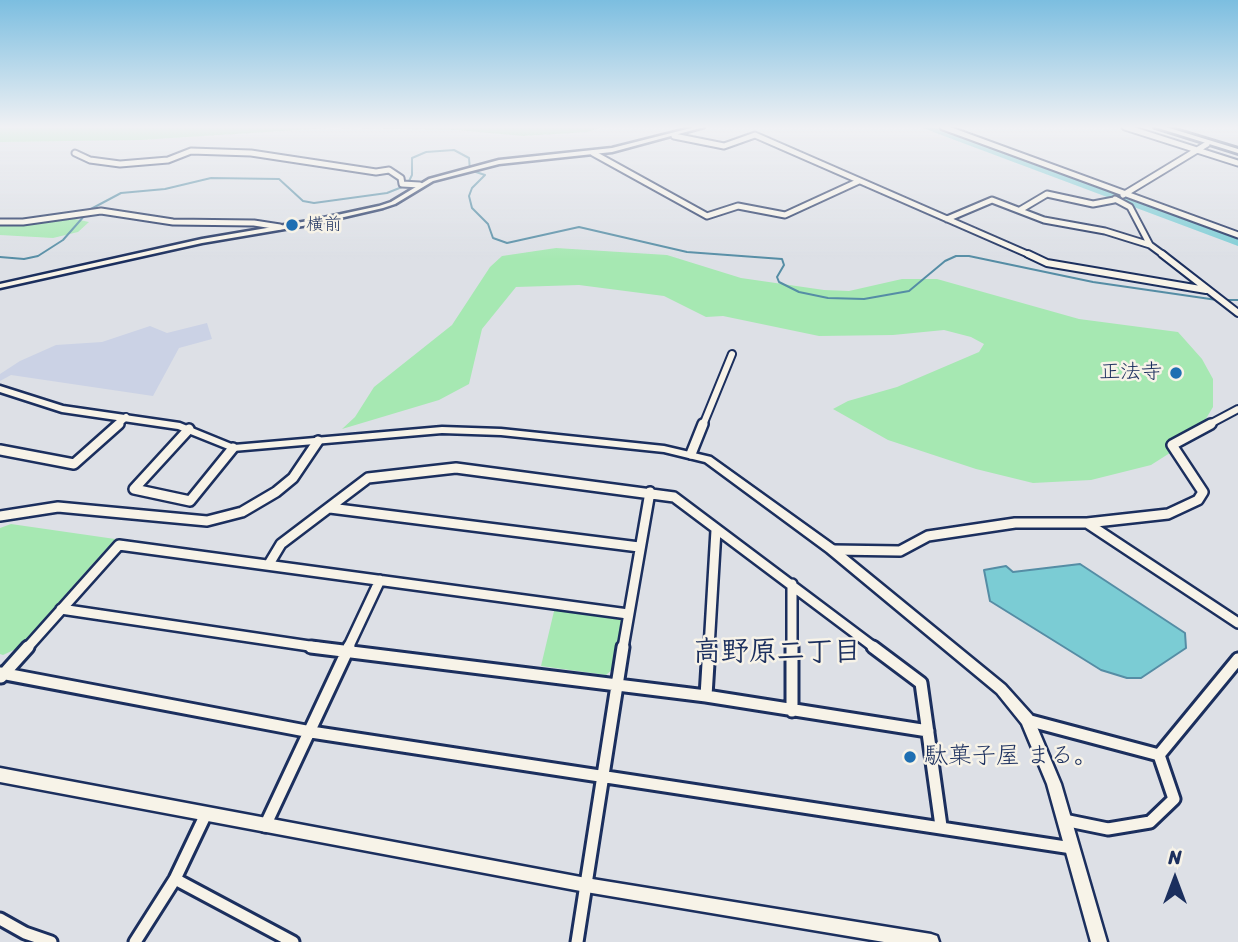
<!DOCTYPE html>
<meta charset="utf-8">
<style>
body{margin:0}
#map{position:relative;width:1238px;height:942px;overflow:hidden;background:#dde0e6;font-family:Sriracha,sans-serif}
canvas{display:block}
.north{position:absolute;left:1140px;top:844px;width:70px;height:70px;-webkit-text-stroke:5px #f7f3e8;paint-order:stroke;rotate:0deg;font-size:19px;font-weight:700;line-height:28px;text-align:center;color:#1b2f5e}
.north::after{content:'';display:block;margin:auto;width:24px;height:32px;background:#1b2f5e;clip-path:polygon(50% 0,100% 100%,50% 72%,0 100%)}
</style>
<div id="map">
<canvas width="1238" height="942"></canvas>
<div class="north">N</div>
</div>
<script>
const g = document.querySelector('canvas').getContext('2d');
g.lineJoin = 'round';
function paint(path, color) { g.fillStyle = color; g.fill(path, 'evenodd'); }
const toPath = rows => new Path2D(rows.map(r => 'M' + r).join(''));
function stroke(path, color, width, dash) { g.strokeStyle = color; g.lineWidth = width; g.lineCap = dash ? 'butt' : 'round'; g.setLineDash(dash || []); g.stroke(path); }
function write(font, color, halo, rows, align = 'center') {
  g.font = font + ' Sriracha,"Klee One",sans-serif'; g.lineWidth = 5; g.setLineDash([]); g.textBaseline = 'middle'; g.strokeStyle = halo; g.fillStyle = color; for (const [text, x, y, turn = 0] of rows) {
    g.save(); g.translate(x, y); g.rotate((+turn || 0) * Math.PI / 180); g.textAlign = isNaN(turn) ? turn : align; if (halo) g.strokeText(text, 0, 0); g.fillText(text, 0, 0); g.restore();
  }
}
const built = toPath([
 [207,323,212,339,179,348,153,396,11,375,0,381,0,374,20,361,56,345,102,342,150,326,167,333]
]);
const green = toPath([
 [0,127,602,127,588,132,523,136,457,130,329,128,141,140,0,142],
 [56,215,89,222,78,232,53,238,0,235,0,220],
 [556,248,667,255,741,278,824,290,849,291,902,279,937,279,1079,319,1178,332,1202,359,1213,379,1213,407,1195,437,1151,465,1091,480,1033,483,976,469,888,440,833,409,848,401,897,387,979,352,984,344,971,337,944,330,893,335,819,336,723,316,706,317,664,296,579,285,516,287,482,329,469,384,439,400,342,429,355,417,374,387,452,325,490,267,502,256],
 [11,524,115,539,18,648,3,655,0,654,0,528],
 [555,607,622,616,614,668,606,675,541,666]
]);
const water = toPath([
 [1080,564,1185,633,1186,648,1141,678,1127,678,1101,670,990,601,984,570,1006,566,1013,572,1080,564]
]);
const stream = toPath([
 [89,210,121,193,165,189,211,178,279,179,303,201,314,203,387,193,407,185,412,175,412,158,426,152,454,150,469,158,470,170,485,175,472,188,469,196,472,208,488,224,493,238,507,243,579,227,687,252,782,259,784,265,777,277,779,282,799,292,828,298,864,299,909,291,945,261,956,256,969,256,1093,282,1217,300],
 [0,257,24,259,38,256,63,240,85,215],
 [1224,300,1238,300]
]);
const river = toPath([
 [920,127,932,127,1238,239,1238,246,920,127]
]);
const minorFar3 = toPath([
 [943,127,1238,235],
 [1125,127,1238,163],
 [674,136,724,146,755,135,1032,256],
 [75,153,90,160,120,164,168,160,191,151,251,153,376,172,389,170,401,178,402,184,420,185],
 [593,153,707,216,738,206,785,215,859,181],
 [1123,195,1207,144],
 [1115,199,1130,207,1150,245,1165,256],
 [1020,210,1047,194,1093,204,1114,200],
 [947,219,992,200,1044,220,1105,231,1150,245],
 [0,222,23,222,101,211,173,222,254,223,280,227]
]);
const minorFar2 = toPath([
 [1028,254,1047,263,1206,290],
 [1162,254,1238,313],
 [117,425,126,417],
 [703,425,732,354],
 [1208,425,1238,409]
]);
const minorFar1 = toPath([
 [189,429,134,489,190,501,233,448],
 [0,450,74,464,119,424],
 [691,454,703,424],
 [330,508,639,547],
 [0,516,58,507,207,521,242,512,276,492,293,478,318,441],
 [1087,523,1238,623],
 [833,550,900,551,928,536,1015,523,1087,523,1168,514,1198,500,1203,492,1172,445,1211,424],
 [269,564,281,544,368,478,456,468,674,497,875,648],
 [792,584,792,648],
 [61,609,323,648],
 [27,648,119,545,628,614],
 [348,648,380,580],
 [623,648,650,492],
 [709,648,716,530]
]);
const minor = toPath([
 [311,647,706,696,928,731],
 [792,647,792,711],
 [873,647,921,683,941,826],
 [0,673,311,732,1072,848],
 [1,677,28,647],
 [706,696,709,647],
 [1027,720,1159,755],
 [1159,755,1238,659],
 [1064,820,1108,829,1150,822,1174,799,1159,755],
 [265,826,349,647],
 [175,879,293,942],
 [0,919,25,933,51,942],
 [135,942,175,879,205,816],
 [577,942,623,647]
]);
const tertiary = toPath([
 [695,127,704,127,612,152,499,164,433,181,395,204,383,208,314,224,202,243,0,288,0,284,202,239,314,220,379,206,391,202,429,179,499,160,612,148,695,127],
 [0,386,63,406,180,423,234,445,442,427,501,429,664,446,711,457,835,546,1005,685,1032,715,1061,784,1107,942,1091,942,1047,784,1022,724,997,693,827,552,705,462,664,452,501,435,442,433,233,451,178,429,62,412,0,392,0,386],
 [0,768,586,878,931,934,937,936,939,942,884,942,586,892,0,782,0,768]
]);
const trunk = toPath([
 [1155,127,1166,127,1238,149,1238,153,1155,127]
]);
const markers = [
 [292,225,7,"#1f6fb2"],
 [1176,373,7,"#1f6fb2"],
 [910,757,7,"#1f6fb2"]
];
const farPoinames = [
 ["横前",306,225]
];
const poiNames = [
 ["正法寺",1162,373]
];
const nearPoinames = [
 ["駄菓子屋 まる。",924,757]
];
const nearNeighbourhoodnames = [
 ["高野原二丁目",777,653]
];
paint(built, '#cbd2e5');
paint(green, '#a6e8b2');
paint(water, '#7bccd4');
stroke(water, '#558da5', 2);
stroke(stream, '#558da5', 2);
paint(river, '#7bccd4');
stroke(minorFar3, '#1b2f5e', 9);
stroke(minorFar2, '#1b2f5e', 10);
stroke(minorFar1, '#1b2f5e', 14);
stroke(minor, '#1b2f5e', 17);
stroke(tertiary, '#1b2f5e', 5);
stroke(trunk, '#1b2f5e', 6);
stroke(minorFar3, '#f7f3e8', 5);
stroke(minorFar2, '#f7f3e8', 6);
stroke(minorFar1, '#f7f3e8', 9);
stroke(minor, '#f7f3e8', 11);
paint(tertiary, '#f7f3e8');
paint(trunk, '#f7f3e8');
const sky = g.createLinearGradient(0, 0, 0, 259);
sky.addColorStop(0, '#7cbee0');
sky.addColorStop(0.49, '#f0f1f4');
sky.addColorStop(1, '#f0f1f400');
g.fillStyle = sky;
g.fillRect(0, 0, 1238, 259);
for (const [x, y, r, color] of markers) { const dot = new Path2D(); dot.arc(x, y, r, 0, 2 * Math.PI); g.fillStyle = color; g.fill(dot); stroke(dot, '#f7f3e8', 2.5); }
write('18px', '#1b2f5e', '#f7f3e8', farPoinames, 'left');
write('21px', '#1b2f5e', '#f7f3e8', poiNames, 'right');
write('24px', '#1b2f5e', '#f7f3e8', nearPoinames, 'left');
write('bold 28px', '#1b2f5e', '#f7f3e8', nearNeighbourhoodnames);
</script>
